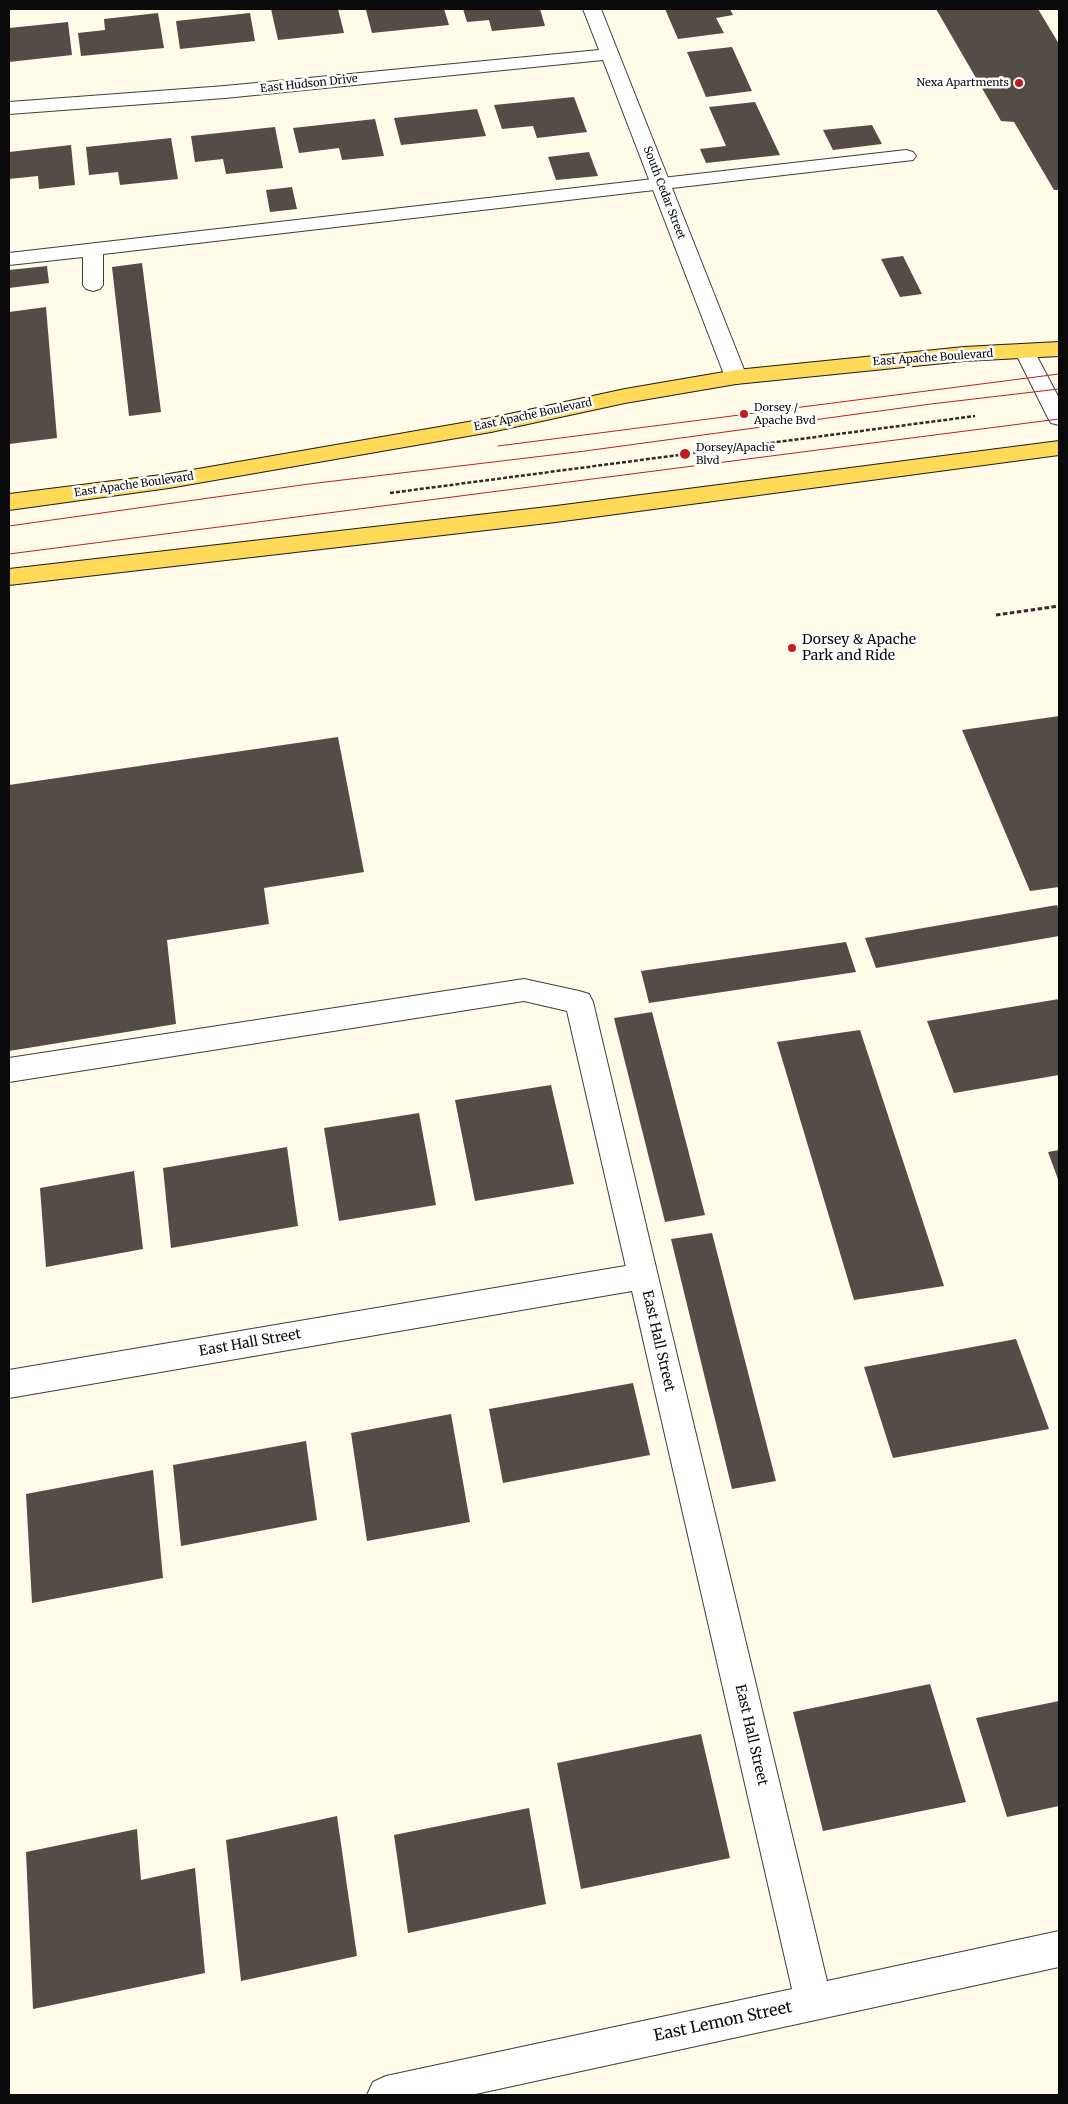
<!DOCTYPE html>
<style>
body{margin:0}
#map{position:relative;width:1068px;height:2104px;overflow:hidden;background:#fffbe8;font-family:Merriweather,serif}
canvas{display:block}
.frame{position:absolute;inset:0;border:10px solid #0a0a0a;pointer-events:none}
</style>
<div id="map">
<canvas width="1068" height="2104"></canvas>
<div class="frame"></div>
</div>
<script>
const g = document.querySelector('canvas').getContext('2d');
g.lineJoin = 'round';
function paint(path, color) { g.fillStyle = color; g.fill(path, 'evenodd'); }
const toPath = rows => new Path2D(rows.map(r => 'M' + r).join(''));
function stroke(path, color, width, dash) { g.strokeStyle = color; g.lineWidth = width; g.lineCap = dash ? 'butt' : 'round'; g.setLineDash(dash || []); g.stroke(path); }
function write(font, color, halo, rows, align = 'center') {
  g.font = font + ' Merriweather,serif'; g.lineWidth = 5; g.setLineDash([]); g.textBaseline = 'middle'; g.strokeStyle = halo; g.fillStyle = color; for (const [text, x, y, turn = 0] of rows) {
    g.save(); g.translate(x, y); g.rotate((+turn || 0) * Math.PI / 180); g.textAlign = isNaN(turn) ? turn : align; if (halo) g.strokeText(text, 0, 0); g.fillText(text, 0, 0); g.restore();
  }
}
const building = toPath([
 [271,9,338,9,344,33,278,40],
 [444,9,449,25,372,33,366,10],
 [463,9,540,9,545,26,492,31,489,20,467,22],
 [665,9,730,9,733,15,716,18,724,33,678,39],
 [936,9,1038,9,1059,44,1059,190,1054,190,1014,122,1001,121],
 [158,13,164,48,81,56,78,33,105,30,104,19],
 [250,13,255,41,180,49,176,21],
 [68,22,72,55,9,62,9,28],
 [732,47,752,91,706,97,687,52],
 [574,97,587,132,537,138,533,126,502,129,494,105],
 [755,102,780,155,706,163,700,149,726,146,709,107],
 [477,109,486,136,401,145,394,118],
 [375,119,384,156,342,160,339,148,299,153,293,128],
 [872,125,882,144,833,150,823,130],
 [275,127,283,168,226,174,223,159,195,162,191,136],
 [171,138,178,179,120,185,118,172,89,175,86,147],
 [71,145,75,185,39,189,38,176,9,179,9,152],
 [589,152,598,176,556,180,548,157],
 [292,187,297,209,270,212,266,190],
 [903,256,922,294,900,297,881,259],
 [142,263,161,412,129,416,112,267],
 [47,266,49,283,9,288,9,270],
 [46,307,57,438,9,444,9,312],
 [1059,716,1059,887,1030,891,962,730],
 [338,737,364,872,264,888,269,924,167,940,176,1024,9,1051,9,785],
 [1057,905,1059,911,1059,936,876,968,865,938],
 [846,942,856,972,649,1003,641,971],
 [1059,999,1059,1075,954,1093,927,1021],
 [652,1012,705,1215,665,1222,614,1018],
 [860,1030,944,1286,854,1300,777,1042],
 [551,1085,574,1184,475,1201,455,1100],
 [419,1113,436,1205,339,1221,324,1128],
 [287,1147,298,1226,171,1248,163,1168],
 [1059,1150,1059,1182,1048,1152],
 [134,1171,143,1249,46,1267,40,1188],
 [712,1233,776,1481,732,1489,671,1239],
 [1016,1339,1049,1429,893,1458,864,1367],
 [633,1383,650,1455,503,1483,489,1409],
 [451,1414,470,1522,367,1541,351,1433],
 [306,1441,317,1520,181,1546,173,1465],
 [153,1470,163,1578,32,1603,26,1494],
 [930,1684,966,1802,823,1831,793,1712],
 [1059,1701,1059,1806,1007,1817,976,1718],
 [701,1734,730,1858,581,1889,557,1763],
 [529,1808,546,1904,408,1933,394,1835],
 [337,1816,357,1956,241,1981,226,1840],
 [137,1829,141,1880,195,1868,205,1973,33,2009,26,1852]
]);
const pathFar1 = toPath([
 [390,493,975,416]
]);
const path = toPath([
 [996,615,1059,606]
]);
const service = toPath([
 [906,150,913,152,916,156,913,160,103,254,103,285,100,289,93,291,86,289,83,285,83,257,9,265,9,253,906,150],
 [524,979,579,991,589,994,593,1002,658,1276,653,1285,643,1289,633,1285,628,1276,567,1011,524,1001,9,1082,9,1058,524,979]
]);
const minor = toPath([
 [583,9,601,9,747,377,743,382,736,384,729,382,725,377,603,60,225,98,9,114,9,102,225,86,599,50,583,9],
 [643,1263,653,1267,658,1276,827,1981,1059,1931,1059,1967,471,2095,367,2095,373,2082,386,2076,792,1989,632,1291,9,1398,9,1370,643,1263]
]);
const tertiary = toPath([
 [1025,345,1032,347,1059,398,1059,425,1051,423,1048,418,1015,352,1018,347,1025,345]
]);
const primary = toPath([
 [1059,342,1059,356,964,361,736,384,625,403,491,432,169,488,9,510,9,494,169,474,491,418,625,389,736,370,964,347,1059,342],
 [1059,441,1059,455,556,522,9,585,9,569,556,506,1059,441]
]);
const tram = toPath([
 [498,446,1059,374],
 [9,526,309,484,585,451,931,404,1059,389],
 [9,554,1059,419]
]);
const markers = [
 [1019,83,5,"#c21b1f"],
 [744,414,5,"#c21b1f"],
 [685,454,6,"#c21b1f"],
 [792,648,5,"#c21b1f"]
];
const farPoinames = [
 ["Nexa Apartments",1009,83,"right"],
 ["Dorsey /",754,408],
 ["Apache Bvd",754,421],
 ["Dorsey/Apache",696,448],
 ["Blvd",696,461]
];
const farStreetnames = [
 ["East Hudson Drive",309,84,-6],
 ["South Cedar Street",664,193,69],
 ["East Apache Boulevard",933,358,-4],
 ["East Apache Boulevard",533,415,-12],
 ["East Apache Boulevard",134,485,-8]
];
const poiNames = [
 ["Dorsey & Apache",802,640],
 ["Park and Ride",802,656]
];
const streetNames = [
 ["East Hall Street",658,1341,77],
 ["East Hall Street",250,1343,-10],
 ["East Hall Street",751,1735,77]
];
const nearStreetnames = [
 ["East Lemon Street",723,2022,-12]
];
paint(building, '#544c46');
stroke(service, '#3d3d3d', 2);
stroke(minor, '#3d3d3d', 2);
stroke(tertiary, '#3d3d3d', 2);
stroke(primary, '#1b1b1b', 2);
stroke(pathFar1, '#2c2c2c', 2.5, [4, 2]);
stroke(path, '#2c2c2c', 3, [4.5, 2.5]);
paint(service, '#fff');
paint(minor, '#fff');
paint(tertiary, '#fff');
paint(primary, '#ffda58');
stroke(tram, '#c21b1f', 1);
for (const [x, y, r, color] of markers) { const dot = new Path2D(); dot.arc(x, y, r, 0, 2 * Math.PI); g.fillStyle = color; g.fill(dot); stroke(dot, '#fff', 2); }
write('11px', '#0a0a0a', '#fff', farPoinames, 'left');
write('11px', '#0a0a0a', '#fff', farStreetnames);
write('14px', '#0a0a0a', '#fff', poiNames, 'left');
write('14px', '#0a0a0a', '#fff', streetNames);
write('16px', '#0a0a0a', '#fff', nearStreetnames);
</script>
